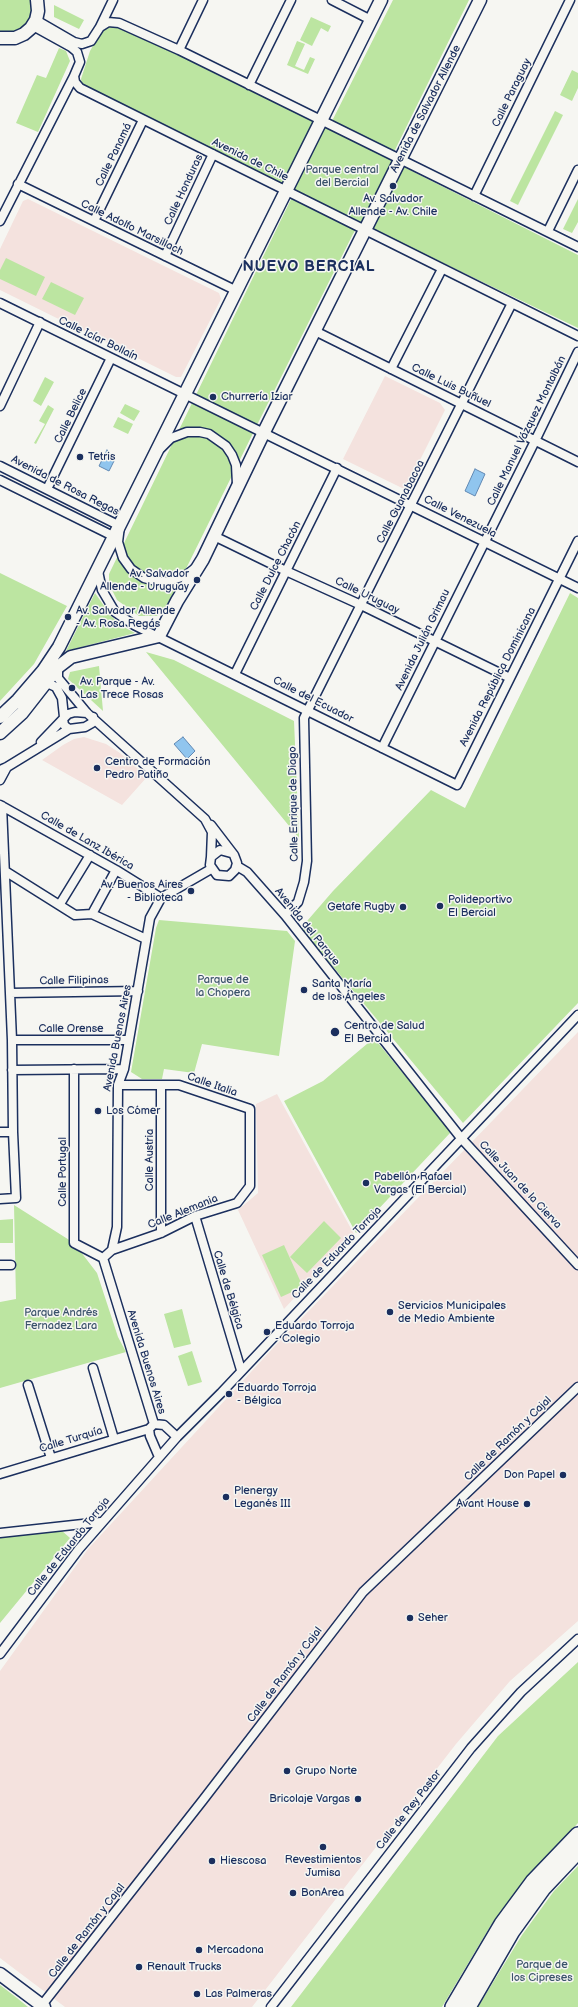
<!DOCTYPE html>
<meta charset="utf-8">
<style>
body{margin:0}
canvas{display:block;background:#f6f6f2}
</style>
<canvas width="578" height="2007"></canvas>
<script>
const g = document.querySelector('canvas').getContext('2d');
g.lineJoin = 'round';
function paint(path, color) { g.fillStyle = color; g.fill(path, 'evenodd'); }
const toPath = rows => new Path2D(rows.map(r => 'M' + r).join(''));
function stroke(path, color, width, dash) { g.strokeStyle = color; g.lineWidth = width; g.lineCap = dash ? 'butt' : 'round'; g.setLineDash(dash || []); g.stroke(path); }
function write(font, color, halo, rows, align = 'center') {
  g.font = font + ' "Balsamiq Sans",sans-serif'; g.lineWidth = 3; g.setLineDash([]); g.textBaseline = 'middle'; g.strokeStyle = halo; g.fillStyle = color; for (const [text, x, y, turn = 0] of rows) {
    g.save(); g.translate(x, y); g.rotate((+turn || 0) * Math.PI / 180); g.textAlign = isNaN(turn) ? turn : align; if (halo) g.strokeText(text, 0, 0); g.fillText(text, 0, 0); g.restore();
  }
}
const built = toPath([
 [28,199,219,293,221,299,181,377,176,377,0,290,0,249,23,201],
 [385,376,440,403,445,410,406,488,402,488,343,459],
 [84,737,106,744,120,753,147,777,122,805,42,760,63,745,74,739],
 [578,1032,578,1621,510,1681,456,1744,252,2007,65,2007,0,1958,0,1671,88,1549,274,1347],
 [277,1094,354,1234,284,1309,238,1210,258,1193,256,1104]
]);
const green = toPath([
 [0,0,31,0,32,10,31,17,20,30,12,33,0,33],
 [393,0,469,0,390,160,578,255,578,328,360,223,353,234,259,421,176,589,166,606,157,616,139,616,117,600,109,584,109,574,295,191,86,87,82,84,81,79,90,51,105,25,113,22,328,129],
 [54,5,84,20,79,29,54,17],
 [311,17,331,26,328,32,321,28,312,46,300,40],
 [297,41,305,44,295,66,304,70,310,57,315,59,308,74,287,65],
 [59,48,66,51,70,61,38,132,16,123,37,75,46,78],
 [572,70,578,73,578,88,572,101,560,95],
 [555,111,563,115,518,205,510,201],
 [578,199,578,222,572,233,563,229],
 [6,258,45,277,36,296,0,279,0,270],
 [51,282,84,298,75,315,42,299],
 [45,377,54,382,41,406,33,401],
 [125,404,140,411,134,421,120,413],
 [48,405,54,409,36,444,34,443,45,424,39,421],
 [118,417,133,424,128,434,113,427],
 [0,573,67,606,34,664,0,701],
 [95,593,111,616,122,626,135,633,66,651],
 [570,593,578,598,578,1003,463,1123,301,928,333,891,431,790,465,808],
 [146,652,174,660,294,721,299,838],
 [99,666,103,711,68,679,70,672],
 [159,920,287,931,295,941,279,1056,202,1044,194,1073,164,1069,162,1079,142,1079,131,1072,156,928],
 [374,1038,451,1132,356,1233,284,1101,323,1081],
 [14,1205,74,1243,97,1273,118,1337,126,1352,0,1388,0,1302,16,1299],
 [13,1219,13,1243,0,1243,0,1220],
 [324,1221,341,1238,307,1273,290,1257],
 [284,1245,303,1287,281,1297,262,1255],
 [182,1309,191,1344,174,1348,164,1314],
 [192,1351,202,1382,188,1386,178,1356],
 [61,1530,70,1538,0,1623,0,1537],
 [578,1662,578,1823,524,1881,491,1925,442,2007,291,2007,498,1736],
 [578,1866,578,2007,478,2007,522,1935,554,1891],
 [0,1985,17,1998,28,2007,0,2007]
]);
const water = toPath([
 [107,450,112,455,110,460,114,461,109,471,99,466,107,450],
 [475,469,485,474,475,496,465,491,475,469],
 [183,737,195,751,187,759,174,744,183,737]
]);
const street = toPath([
 [332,0,371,20],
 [36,20,74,42,82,44,91,41,100,27,108,22,119,23,179,50,578,247],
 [33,26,71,47,77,52,80,62,74,76,75,82,80,88,578,336],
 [100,27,113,0],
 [179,50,203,0],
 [249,85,291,0],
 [18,184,237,291],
 [474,196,570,0],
 [0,221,74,76],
 [94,221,143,120],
 [548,231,578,170],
 [165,256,213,154],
 [0,303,578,588],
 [315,331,578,462],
 [391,369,442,269],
 [0,406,40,322],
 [161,448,171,438,187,432,200,432,209,434,226,446,232,455,236,465,237,484],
 [0,466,120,526,118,542,123,558,131,569,144,578,160,582,169,581,185,576,194,569],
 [0,480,115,537],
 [49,485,111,358],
 [214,536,286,571,361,605,510,678],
 [98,571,102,590,115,612,134,625,457,785,578,541],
 [58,667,58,678,87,713,205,819,212,832,211,857],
 [235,674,337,468],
 [47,683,56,687,62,698,64,717],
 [87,713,75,712,68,714,63,719,64,725,69,729,85,727,92,723,93,717],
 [41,742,63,719],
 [382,748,535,441,578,352],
 [0,770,7,767,69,729],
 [0,780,7,767],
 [0,805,116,870,161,898],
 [211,825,234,855,237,863,235,870,229,876,217,875,210,865,211,857,220,850,231,853],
 [237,866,247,872,285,915,461,1138,578,1265],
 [5,871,75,915,92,914,146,939],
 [60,904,90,855],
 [92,914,116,870],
 [285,915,298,902,304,882,307,861,304,718,512,303],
 [10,993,138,991],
 [12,1040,129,1040],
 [74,1069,74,1243,103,1258],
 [12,1070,124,1069],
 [161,1086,161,1233],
 [0,1132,13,1132],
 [0,1199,16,1198,13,1132,12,1040,2,806],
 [195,1216,241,1370],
 [112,1250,161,1233,195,1216,237,1203,250,1186,250,1109,179,1085,118,1085],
 [0,1265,11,1265],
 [93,1368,114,1439],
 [28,1385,51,1458],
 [154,1424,103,1258,112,1250,117,1227,118,1085,124,1069,150,918,161,898,211,869],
 [159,1457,150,1436,149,1429,154,1424,164,1425,177,1437],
 [0,1474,149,1429],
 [0,1533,101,1522],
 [0,1654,79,1549,177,1437,221,1393,578,1015],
 [42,2005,203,1800,363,1592,578,1387],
 [271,2007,471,1748,521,1692,578,1639]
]);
const secondary = toPath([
 [0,38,15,38,24,34,31,28,36,20,38,11,37,0],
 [0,717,18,700,43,671,59,647,381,0],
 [0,733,22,713,58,667,71,657,159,636,177,601,203,559,264,432,480,0],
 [0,1974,44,2007]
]);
const highway = toPath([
 [453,2007,502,1924,533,1882,578,1835],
 [468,2007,512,1931,543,1888,578,1851]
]);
const markers = [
 [393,186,4,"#1b2f5e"],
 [213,397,4,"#1b2f5e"],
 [80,457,4,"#1b2f5e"],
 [197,580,4,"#1b2f5e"],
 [68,617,4,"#1b2f5e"],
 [72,688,4,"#1b2f5e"],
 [97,768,4,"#1b2f5e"],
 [191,891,4,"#1b2f5e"],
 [440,906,4,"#1b2f5e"],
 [403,907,4,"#1b2f5e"],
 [304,990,4,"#1b2f5e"],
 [335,1032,5,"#1b2f5e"],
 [98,1111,4,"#1b2f5e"],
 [366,1183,4,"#1b2f5e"],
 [390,1312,4,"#1b2f5e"],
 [267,1332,4,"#1b2f5e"],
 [229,1394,4,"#1b2f5e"],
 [563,1475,4,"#1b2f5e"],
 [226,1497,4,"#1b2f5e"],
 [527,1504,4,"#1b2f5e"],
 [410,1618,4,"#1b2f5e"],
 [287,1771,4,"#1b2f5e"],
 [358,1799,4,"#1b2f5e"],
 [323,1847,4,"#1b2f5e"],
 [212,1861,4,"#1b2f5e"],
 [293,1893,4,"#1b2f5e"],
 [199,1950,4,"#1b2f5e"],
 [139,1967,4,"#1b2f5e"],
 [197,1994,4,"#1b2f5e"]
];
const streetNames = [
 ["Calle Paraguay",512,93,-64],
 ["Avenida de Salvador Allende",426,109,-63],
 ["Calle Panamá",114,155,-64],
 ["Avenida de Chile",250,160,26],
 ["Calle Honduras",184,190,-65],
 ["Calle Adolfo Marsillach",132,228,26],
 ["Calle Icíar Bollaín",98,339,26],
 ["Calle Luis Buñuel",451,386,26],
 ["Calle Belice",71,416,-64],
 ["Calle Manuel Vázquez Montalbán",527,431,-64],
 ["Avenida de Rosa Regas",65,486,27],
 ["Calle Guanabacoa",401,502,-63],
 ["Calle Venezuela",460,517,27],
 ["Calle Dulce Chacón",276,566,-63],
 ["Calle Uruguay",367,596,26],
 ["Avenida Julián Grimau",423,640,-64],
 ["Avenida República Dominicana",498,677,-63],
 ["Calle del Ecuador",313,700,27],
 ["Calle Enrique de Diago",294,804,-91],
 ["Calle de Lanz Ibérica",87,841,30],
 ["Avenida del Parque",307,927,51],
 ["Calle Filipinas",74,981,-1],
 ["Calle Orense",71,1029],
 ["Avenida Buenos Aires",118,1038,-79],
 ["Calle Italia",212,1085,19],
 ["Calle Austria",150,1160,-90],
 ["Calle Portugal",63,1172,-90],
 ["Calle Juan de la Cierva",520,1185,47],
 ["Calle Alemania",183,1212,-22],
 ["Calle de Eduardo Torroja",337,1253,-46],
 ["Calle de Bélgica",228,1290,73],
 ["Avenida Buenos Aires",146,1362,73],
 ["Calle de Ramón y Cajal",508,1439,-44],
 ["Calle Turquía",71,1440,-17],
 ["Calle de Eduardo Torroja",69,1547,-51],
 ["Calle de Ramón y Cajal",285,1675,-53],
 ["Calle de Rey Pastor",409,1810,-52],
 ["Calle de Ramón y Cajal",87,1931,-52]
];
const parkNames = [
 ["Parque central",342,170],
 ["del Bercial",342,183],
 ["Parque de",223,980],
 ["la Chopera",223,993],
 ["Parque Andrés",61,1313],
 ["Fernadez Lara",61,1326],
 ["Parque de",542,1965],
 ["los Cipreses",542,1978]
];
const poiNames = [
 ["Av. Salvador",393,199,"center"],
 ["Allende - Av. Chile",393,212,"center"],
 ["Churrería Iziar",221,397],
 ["Tetris",88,457],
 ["Av. Salvador",189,574,"right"],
 ["Allende - Uruguay",189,587,"right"],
 ["Av. Salvador Allende",76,611],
 ["- Av. Rosa Regás",76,624],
 ["Av. Parque - Av.",80,682],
 ["Las Trece Rosas",80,695],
 ["Centro de Formación",105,762],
 ["Pedro Patiño",105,775],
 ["Av. Buenos Aires",183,885,"right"],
 ["- Biblioteca",183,898,"right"],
 ["Polideportivo",448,900],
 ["El Bercial",448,913],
 ["Getafe Rugby",395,907,"right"],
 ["Santa María",312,984],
 ["de los Ángeles",312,997],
 ["Centro de Salud",344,1026],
 ["El Bercial",344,1039],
 ["Los Cómer",106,1111],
 ["Pabellón Rafael",374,1177],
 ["Vargas (El Bercial)",374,1190],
 ["Servicios Municipales",398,1306],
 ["de Medio Ambiente",398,1319],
 ["Eduardo Torroja",275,1326],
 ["- Colegio",275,1339],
 ["Eduardo Torroja",237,1388],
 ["- Bélgica",237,1401],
 ["Don Papel",555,1475,"right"],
 ["Plenergy",234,1491],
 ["Leganés III",234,1504],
 ["Avant House",519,1504,"right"],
 ["Seher",418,1618],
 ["Grupo Norte",295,1771],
 ["Bricolaje Vargas",350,1799,"right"],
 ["Revestimientos",323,1860,"center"],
 ["Jumisa",323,1873,"center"],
 ["Hiescosa",220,1861],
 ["BonArea",301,1893],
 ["Mercadona",207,1950],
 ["Renault Trucks",147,1967],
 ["Las Palmeras",205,1994]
];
const districtNames = [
 ["NUEVO BERCIAL",309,267]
];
paint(built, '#f4e2de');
paint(green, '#bce5a1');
paint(water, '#90c5ee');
stroke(water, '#6189b4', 1);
stroke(street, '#1b2f5e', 11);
stroke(secondary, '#1b2f5e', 15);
stroke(highway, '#1b2f5e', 18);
stroke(street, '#f6f6f2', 8);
stroke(secondary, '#f6f6f2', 12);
stroke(highway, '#f6f6f2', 15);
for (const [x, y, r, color] of markers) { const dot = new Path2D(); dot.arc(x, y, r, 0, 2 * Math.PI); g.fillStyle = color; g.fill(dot); stroke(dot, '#f6f6f2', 1.5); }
write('11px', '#1b2f5e', '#f6f6f2', streetNames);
write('11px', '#3b536b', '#f6f6f2', parkNames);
write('11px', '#1b2f5e', '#f6f6f2', poiNames, 'left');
g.letterSpacing = '1px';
write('bold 15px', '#1b2f5e', '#f6f6f2', districtNames);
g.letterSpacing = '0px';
</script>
